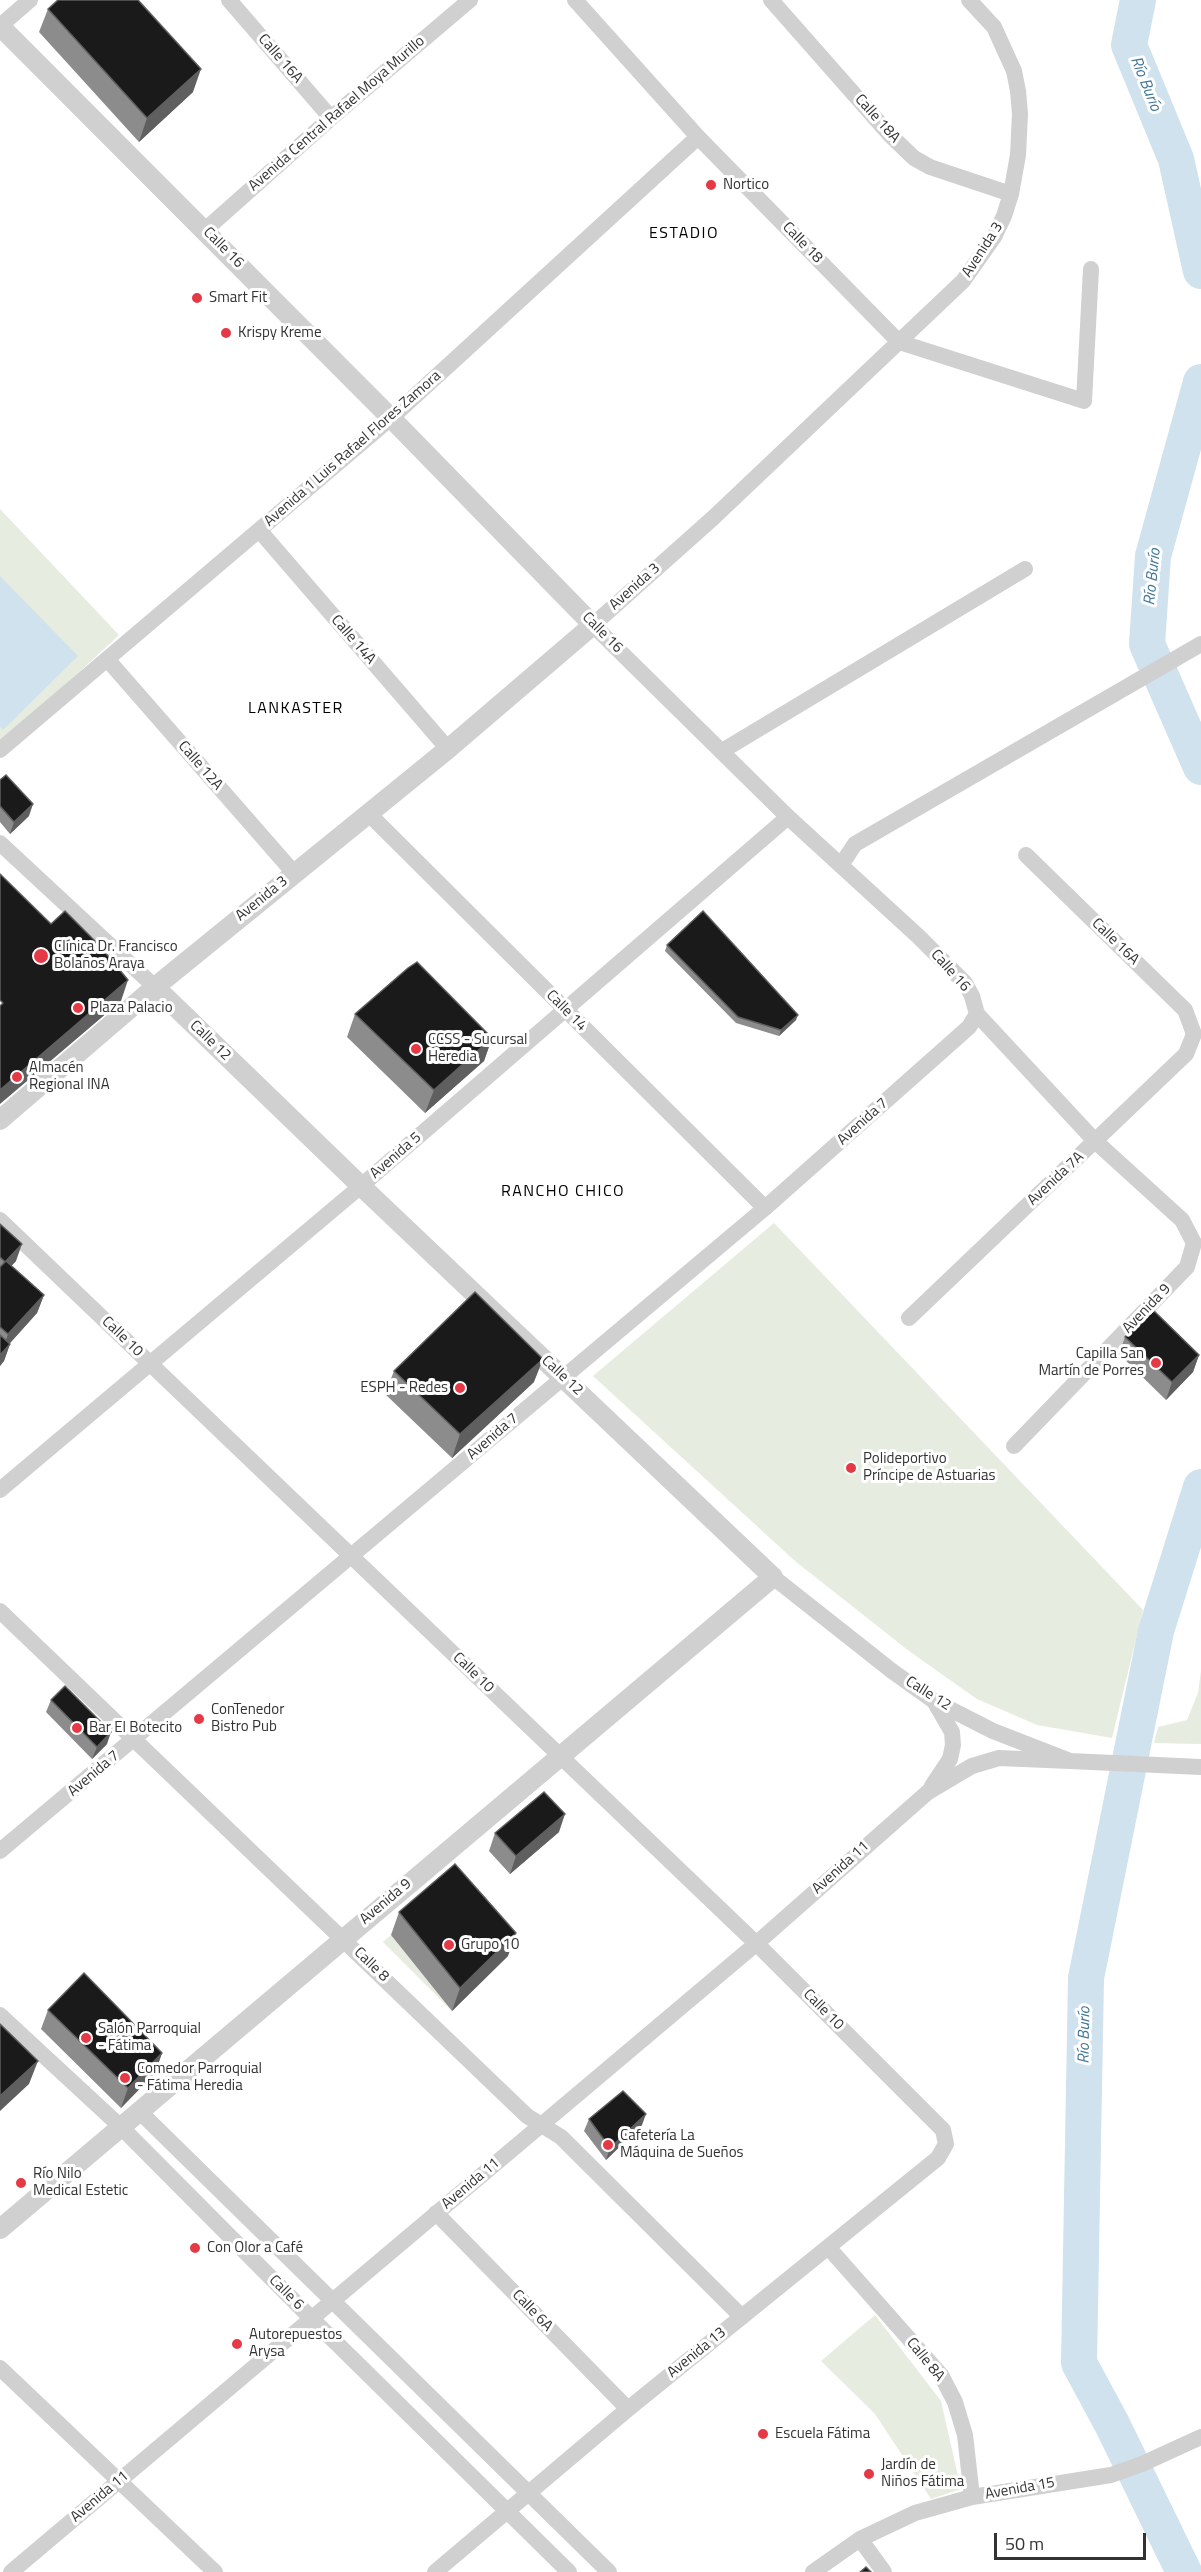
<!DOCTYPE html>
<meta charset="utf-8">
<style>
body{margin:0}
#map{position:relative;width:1201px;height:2572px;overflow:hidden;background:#fff;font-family:"Titillium Web",sans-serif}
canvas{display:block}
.scale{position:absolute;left:994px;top:2533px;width:152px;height:27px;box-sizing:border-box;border:3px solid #333;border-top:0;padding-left:8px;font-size:18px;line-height:21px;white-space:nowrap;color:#333;-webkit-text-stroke:4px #fff;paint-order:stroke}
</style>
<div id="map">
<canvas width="1201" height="2572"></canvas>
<div class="scale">50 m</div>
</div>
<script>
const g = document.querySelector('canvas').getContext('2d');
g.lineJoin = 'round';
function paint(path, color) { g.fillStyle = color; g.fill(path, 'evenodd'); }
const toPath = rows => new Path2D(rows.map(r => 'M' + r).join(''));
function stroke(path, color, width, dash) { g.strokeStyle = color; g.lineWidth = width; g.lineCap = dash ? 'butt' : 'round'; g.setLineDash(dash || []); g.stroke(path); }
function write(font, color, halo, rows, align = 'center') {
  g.font = font + ' "Titillium Web",sans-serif'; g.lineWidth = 6; g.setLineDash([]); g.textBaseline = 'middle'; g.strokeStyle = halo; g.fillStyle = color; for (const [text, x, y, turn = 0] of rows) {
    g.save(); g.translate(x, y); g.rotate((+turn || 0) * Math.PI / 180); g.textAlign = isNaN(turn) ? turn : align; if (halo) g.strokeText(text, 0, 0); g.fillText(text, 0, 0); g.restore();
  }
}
const green = toPath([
 [0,509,119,635,0,746],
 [774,1223,1143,1610,1112,1738,1037,1725,977,1699,909,1651,795,1561,593,1376],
 [1201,1671,1201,1744,1154,1743,1158,1727,1187,1720,1198,1693],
 [391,1935,452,2011,383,1942],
 [875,2315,941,2401,961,2489,931,2499,875,2414,821,2361]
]);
const water = toPath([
 [0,576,78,656,3,730,0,726]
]);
const river = toPath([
 [1138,0,1129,45,1176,159,1201,271],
 [1201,382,1153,556,1147,644,1201,767],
 [1184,2572,1112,2424,1079,2363,1086,1978,1156,1631,1201,1487]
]);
const minor = toPath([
 [229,0,331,118],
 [575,0,698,137,899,342,1084,401,1091,269],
 [771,0,890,135,914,158,930,167,1011,194],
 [969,0,994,27,1014,71,1018,91,1020,114,1018,155,1011,194,1004,216,994,237,963,281,713,518,593,625,788,817,919,937,965,983,972,996,977,1014,1095,1141,1182,1220,1194,1243,1187,1267,1014,1446],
 [0,26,30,0],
 [205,230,331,118,470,0],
 [259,530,448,749],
 [107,659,294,873],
 [0,750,391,418,698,137],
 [722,751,1025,569],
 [368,813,765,1208],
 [0,843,155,987],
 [841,865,855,844,1201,644],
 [0,1220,763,1950,943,2130,946,2144,938,2158,628,2409,435,2572],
 [909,1318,1186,1054,1194,1034,1185,1010,1026,855],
 [0,1490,361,1186,788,817],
 [773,1577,892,1671,934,1701,993,1731,1070,1761,1201,1767],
 [0,1611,527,2116,561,2137,742,2317],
 [932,1786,950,1759,953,1745,952,1732,934,1701],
 [0,1851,765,1208,969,1027,977,1014],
 [0,2015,121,2127,312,2319,569,2572],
 [139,2111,609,2572],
 [436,2213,628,2409],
 [828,2247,941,2375,955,2402,965,2435,972,2497],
 [0,2368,215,2572],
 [860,2539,884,2572],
 [11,2572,757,1943,928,1792,972,1766,999,1758,1070,1761],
 [813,2572,860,2539,915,2513,972,2497,1111,2475,1142,2464,1201,2437]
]);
const tertiary = toPath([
 [0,26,391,418,593,625,448,749,155,987,0,1120],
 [0,2229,773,1577,361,1186,155,987]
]);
const wall = toPath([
 [48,9,193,92,139,142,39,32],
 [0,780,29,816,10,834,0,822],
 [667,945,796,1020,779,1036,736,1023,665,951],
 [355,1014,492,1038,484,1061,425,1113,347,1037],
 [0,1224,16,1261,11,1266,44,1295,37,1313,10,1343,10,1344,4,1361,0,1366],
 [1125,1337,1199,1355,1193,1372,1166,1400,1119,1354],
 [394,1371,534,1382,452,1458,385,1394],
 [51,1700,107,1744,92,1759,46,1712],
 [559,1832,510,1874,489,1851,495,1833],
 [399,1912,508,1956,452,2011,391,1935],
 [48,2010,162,2053,155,2073,121,2108,41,2029],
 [589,2119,642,2125,606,2160,584,2131]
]);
const shadedWall = toPath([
 [201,69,193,92,139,142,147,118],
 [33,804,29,816,10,834,14,822],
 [128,980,121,1001,0,1104,0,1090],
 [798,1015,796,1020,779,1036,781,1030],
 [492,1038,484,1061,425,1113,434,1090],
 [22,1244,16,1261,0,1278,5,1262],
 [44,1295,37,1313,2,1352,8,1334],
 [10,1344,4,1361,0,1366,0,1355],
 [1199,1355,1193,1372,1166,1400,1172,1382],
 [543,1359,534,1382,452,1458,460,1434],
 [111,1732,107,1744,92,1759,97,1747],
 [565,1814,559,1832,510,1874,516,1856],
 [516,1933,508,1956,452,2011,460,1988],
 [162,2053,155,2073,121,2108,128,2088],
 [38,2061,29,2084,0,2111,0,2096],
 [646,2114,642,2125,606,2160,610,2148]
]);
const building = toPath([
 [58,0,138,0,201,69,147,118,48,9,58,0],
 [6,775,33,804,14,822,0,806,0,780,6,775],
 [0,874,51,924,65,911,99,945,128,980,0,1090,0,1006,3,1003,0,1000,0,874],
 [703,911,798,1015,781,1030,738,1017,667,945,703,911],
 [417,962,492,1038,434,1090,355,1014,408,968,417,962],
 [0,1224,22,1244,5,1262,0,1257,0,1224],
 [6,1261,44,1295,8,1334,0,1327,0,1267,6,1261],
 [475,1292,543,1359,460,1434,394,1371,475,1292],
 [1152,1309,1199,1355,1172,1382,1125,1337,1152,1309],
 [0,1335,10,1344,0,1355,0,1335],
 [65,1686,111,1732,97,1747,51,1700,65,1686],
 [544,1792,565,1814,516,1856,495,1833,544,1792],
 [455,1864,516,1933,460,1988,399,1912,455,1864],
 [84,1973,162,2053,128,2088,48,2010,84,1973],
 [0,2024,38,2061,0,2096,0,2024],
 [623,2091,646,2114,610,2148,589,2119,623,2091],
 [866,2567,871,2572,860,2572,866,2567]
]);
const markers = [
 [711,185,6,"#e63946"],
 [197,298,6,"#e63946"],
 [226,333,6,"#e63946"],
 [41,956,8,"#e63946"],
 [78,1008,6,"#e63946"],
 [416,1049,6,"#e63946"],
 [17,1077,6,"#e63946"],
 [1156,1363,6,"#e63946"],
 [460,1388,6,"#e63946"],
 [851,1468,6,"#e63946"],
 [199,1719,6,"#e63946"],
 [77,1728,6,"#e63946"],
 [449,1945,6,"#e63946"],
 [86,2038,6,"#e63946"],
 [125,2078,6,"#e63946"],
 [608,2145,6,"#e63946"],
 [21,2183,6,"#e63946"],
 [195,2248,6,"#e63946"],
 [237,2344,6,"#e63946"],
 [763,2434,6,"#e63946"],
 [869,2474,6,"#e63946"]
];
const streetNames = [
 ["Calle 16A",280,59,49],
 ["Avenida Central Rafael Moya Murillo",337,114,-41],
 ["Calle 18A",877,119,48],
 ["Calle 18",802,243,46],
 ["Calle 16",223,248,45],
 ["Avenida 3",983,250,-57],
 ["Avenida 1 Luis Rafael Flores Zamora",353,449,-41],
 ["Avenida 3",635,587,-42],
 ["Calle 16",602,633,45],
 ["Calle 14A",353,640,49],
 ["Calle 12A",200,766,49],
 ["Avenida 3",262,899,-39],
 ["Calle 16A",1115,942,44],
 ["Calle 16",950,971,48],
 ["Calle 14",566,1011,45],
 ["Calle 12",210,1041,44],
 ["Avenida 7",863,1122,-42],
 ["Avenida 5",396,1156,-41],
 ["Avenida 7A",1056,1179,-43],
 ["Avenida 9",1147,1309,-46],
 ["Calle 10",122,1337,44],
 ["Calle 12",562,1376,43],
 ["Avenida 7",493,1437,-41],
 ["Calle 10",473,1673,44],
 ["Calle 12",928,1694,32],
 ["Avenida 7",94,1774,-40],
 ["Avenida 11",841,1868,-42],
 ["Avenida 9",386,1902,-40],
 ["Calle 8",371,1965,44],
 ["Calle 10",823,2010,45],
 ["Avenida 11",471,2184,-40],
 ["Calle 6",286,2293,45],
 ["Calle 6A",532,2311,46],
 ["Avenida 13",697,2353,-39],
 ["Calle 8A",925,2360,51],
 ["Avenida 15",1020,2489,-10],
 ["Avenida 11",100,2497,-40]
];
const poiNames = [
 ["Nortico",723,185],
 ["Smart Fit",209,298],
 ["Krispy Kreme",238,333],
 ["Clínica Dr. Francisco",54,947],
 ["Bolaños Araya",54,964],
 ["Plaza Palacio",90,1008],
 ["CCSS - Sucursal",428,1040],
 ["Heredia",428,1057],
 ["Almacén",29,1068],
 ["Regional INA",29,1085],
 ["Capilla San",1144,1354,"right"],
 ["Martín de Porres",1144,1371,"right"],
 ["ESPH - Redes",448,1388,"right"],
 ["Polideportivo",863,1459],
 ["Príncipe de Astuarias",863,1476],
 ["ConTenedor",211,1710],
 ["Bistro Pub",211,1727],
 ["Bar El Botecito",89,1728],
 ["Grupo 10",461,1945],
 ["Salón Parroquial",98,2029],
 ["- Fátima",98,2046],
 ["Comedor Parroquial",137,2069],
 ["- Fátima Heredia",137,2086],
 ["Cafetería La",620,2136],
 ["Máquina de Sueños",620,2153],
 ["Río Nilo",33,2174],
 ["Medical Estetic",33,2191],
 ["Con Olor a Café",207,2248],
 ["Autorepuestos",249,2335],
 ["Arysa",249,2352],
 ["Escuela Fátima",775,2434],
 ["Jardín de",881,2465],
 ["Niños Fátima",881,2482]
];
const waterNames = [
 ["Río Burío",1145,84,68],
 ["Río Burío",1153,577,-84],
 ["Río Burío",1085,2035,-89]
];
const neighbourhoodNames = [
 ["ESTADIO",684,234],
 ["LANKASTER",296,709],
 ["RANCHO CHICO",563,1192]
];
paint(green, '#e6ecdf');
paint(water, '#cfe2ee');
stroke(river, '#cfe2ee', 36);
stroke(minor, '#d0d0d0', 16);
stroke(tertiary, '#d0d0d0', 20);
paint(wall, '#8c8c8c');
paint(shadedWall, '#5f5f5f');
paint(building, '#1a1a1a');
stroke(building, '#5f5f5f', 1.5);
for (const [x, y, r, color] of markers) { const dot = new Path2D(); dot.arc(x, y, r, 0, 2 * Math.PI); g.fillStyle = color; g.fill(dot); stroke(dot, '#fff', 2); }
write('15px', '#333', '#fff', streetNames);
write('15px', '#333', '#fff', poiNames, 'left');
write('italic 16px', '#3f7597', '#fff', waterNames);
g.letterSpacing = '1.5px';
write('16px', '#000', '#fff', neighbourhoodNames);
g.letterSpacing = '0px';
</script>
